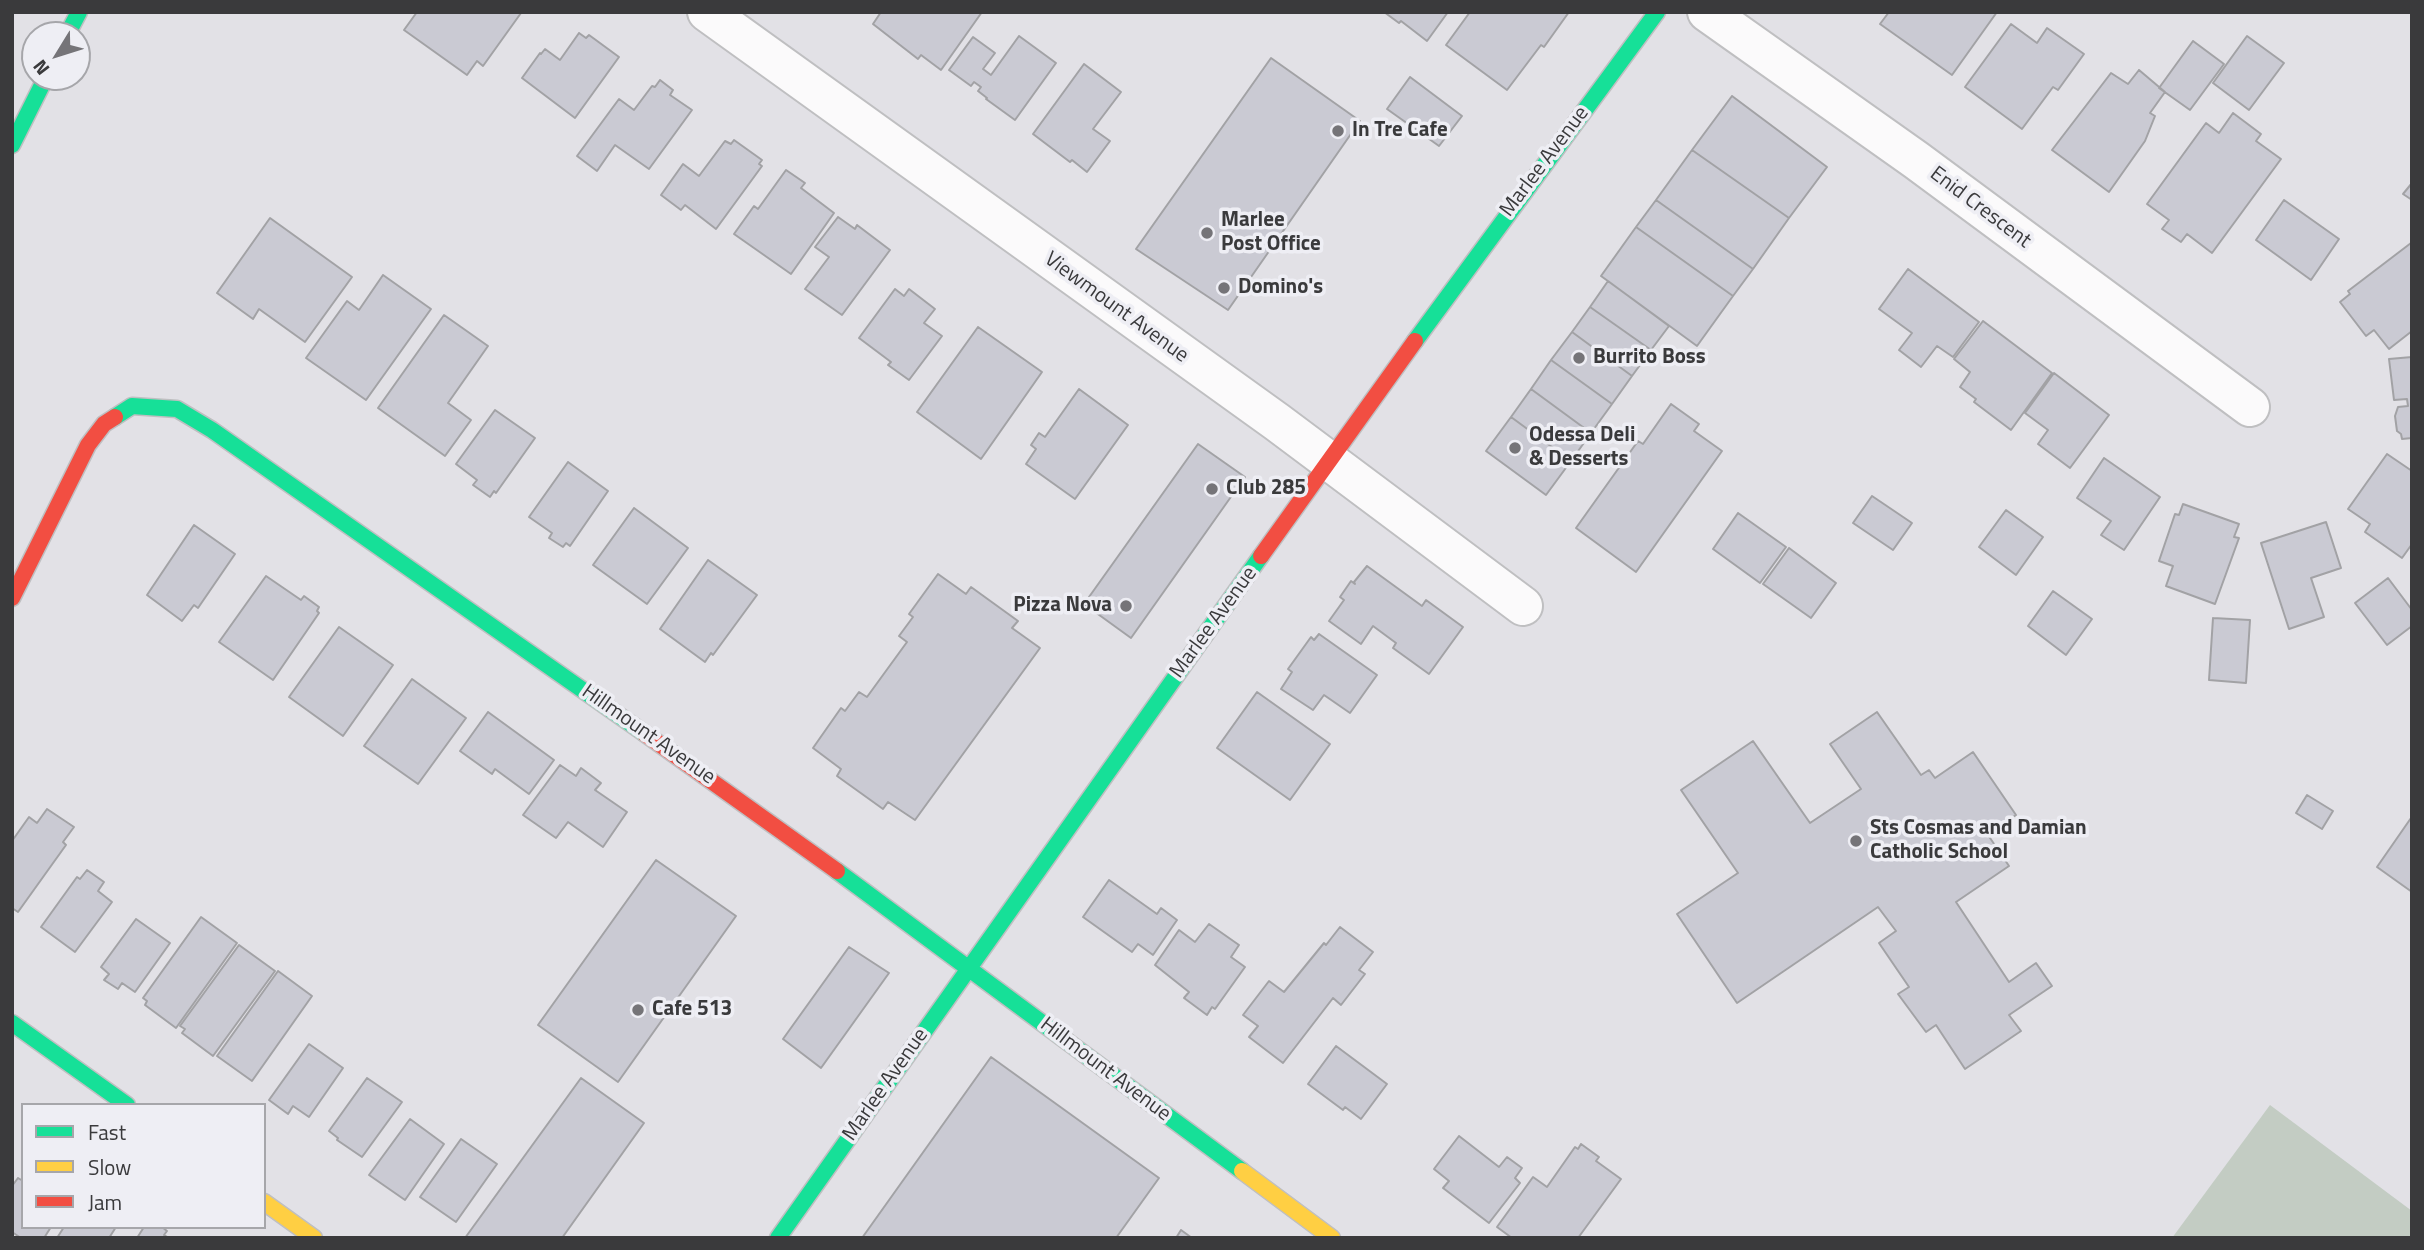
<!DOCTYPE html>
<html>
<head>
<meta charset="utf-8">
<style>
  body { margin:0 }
  #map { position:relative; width:2424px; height:1250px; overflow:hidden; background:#e2e1e6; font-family:"Titillium Web",sans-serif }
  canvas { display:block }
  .frame { position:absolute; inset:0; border:14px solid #3a3a3c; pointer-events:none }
  .legend { position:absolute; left:21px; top:1103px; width:245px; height:126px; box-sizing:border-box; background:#eeeef4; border:2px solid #a6a6aa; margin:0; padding:9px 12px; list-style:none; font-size:21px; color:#3a3a3c }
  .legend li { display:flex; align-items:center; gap:14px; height:35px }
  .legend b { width:35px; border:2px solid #a6a6aa }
  .north { position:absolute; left:21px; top:21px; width:70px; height:70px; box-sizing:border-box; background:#eeeef4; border:2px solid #a6a6aa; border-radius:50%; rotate:232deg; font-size:19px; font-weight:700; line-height:28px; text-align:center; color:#3a3a3c }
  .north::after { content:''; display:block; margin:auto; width:24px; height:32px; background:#757478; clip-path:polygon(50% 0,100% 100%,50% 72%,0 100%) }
</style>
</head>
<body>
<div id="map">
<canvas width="2424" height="1250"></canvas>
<div class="frame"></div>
<ul class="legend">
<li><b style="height:9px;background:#16e098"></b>Fast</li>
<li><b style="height:9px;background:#ffcf43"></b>Slow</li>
<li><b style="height:9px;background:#f24e42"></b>Jam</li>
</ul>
<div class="north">N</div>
</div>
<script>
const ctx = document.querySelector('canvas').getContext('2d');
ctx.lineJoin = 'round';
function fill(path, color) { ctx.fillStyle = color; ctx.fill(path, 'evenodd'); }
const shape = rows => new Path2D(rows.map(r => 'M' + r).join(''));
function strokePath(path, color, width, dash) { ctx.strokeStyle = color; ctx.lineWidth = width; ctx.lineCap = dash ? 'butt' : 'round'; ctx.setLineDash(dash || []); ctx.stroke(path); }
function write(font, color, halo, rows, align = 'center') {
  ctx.font = font + ' "Titillium Web",sans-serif'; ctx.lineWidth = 7; ctx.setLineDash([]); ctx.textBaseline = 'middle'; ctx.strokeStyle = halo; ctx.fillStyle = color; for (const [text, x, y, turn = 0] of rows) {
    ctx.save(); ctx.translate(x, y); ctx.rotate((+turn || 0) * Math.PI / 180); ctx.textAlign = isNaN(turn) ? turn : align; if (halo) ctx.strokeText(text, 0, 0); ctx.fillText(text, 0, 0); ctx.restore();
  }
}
const green = shape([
  [2270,1105,2412,1211,2412,1238,2172,1238]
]);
const building = shape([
  [417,12,520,12,521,13,483,66,477,61,467,75,404,30,417,12],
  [881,12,982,12,941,70,921,55,918,59,873,24,881,12],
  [1384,12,1448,12,1427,41,1401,21,1399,23,1384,12],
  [1470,12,1569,12,1544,47,1541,45,1507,90,1446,45,1470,12],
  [1889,12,1997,12,1952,75,1880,24,1889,12],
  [2011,24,2037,43,2047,28,2084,54,2058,90,2053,87,2022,129,1965,87,2011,24],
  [579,33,586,38,589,35,619,57,575,118,522,78,540,53,541,54,545,49,560,60,579,33],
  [1019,36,1056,63,1015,120,986,99,987,98,978,91,981,87,974,82,971,86,949,70,973,37,995,53,983,69,991,75,1019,36],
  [2247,36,2284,63,2249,110,2213,83,2247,36],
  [2193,41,2224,64,2190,110,2159,88,2193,41],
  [1271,58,1360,121,1228,310,1136,249,1271,58],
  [1084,64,1121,92,1093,129,1110,141,1087,172,1072,160,1070,162,1033,134,1084,64],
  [2139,70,2165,92,2150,113,2155,116,2145,141,2109,192,2052,150,2111,73,2128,84,2139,70],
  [1410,77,1462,116,1439,146,1387,109,1410,77],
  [660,80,673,90,670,95,692,110,649,169,615,145,597,171,577,156,619,99,634,110,652,86,655,87,660,80],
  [1732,96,1827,167,1789,218,1692,150,1732,96],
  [2233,113,2261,134,2256,141,2281,159,2212,253,2187,234,2181,242,2162,229,2169,220,2147,204,2206,123,2219,133,2233,113],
  [734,140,762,160,759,164,762,166,716,229,685,205,681,210,661,195,683,164,699,176,725,141,731,144,734,140],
  [1692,150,1789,218,1753,269,1656,200,1692,150],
  [786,170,805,183,801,188,834,213,791,274,734,234,754,206,758,209,786,170],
  [2412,183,2412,200,2403,194,2412,183],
  [1656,200,1753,269,1733,296,1636,227,1656,200],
  [2284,200,2339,239,2311,280,2256,240,2284,200],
  [838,217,855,229,857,225,890,250,842,315,805,289,829,257,815,247,838,217],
  [270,218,352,277,305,342,259,309,253,319,217,293,270,218],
  [1636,227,1733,296,1697,346,1601,276,1636,227],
  [2411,243,2412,331,2389,349,2374,330,2366,336,2340,302,2350,294,2348,291,2411,243],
  [1908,269,1979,322,1953,357,1937,346,1921,367,1899,350,1912,333,1879,309,1908,269],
  [383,275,431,309,366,400,306,358,347,301,359,310,383,275],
  [1608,281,1669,326,1651,350,1590,307,1608,281],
  [895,289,904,296,909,289,935,309,924,323,942,336,909,380,888,365,891,362,859,338,895,289],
  [1590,307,1651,350,1632,376,1572,332,1590,307],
  [444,315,488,346,448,403,471,420,445,456,378,408,444,315],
  [1983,321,2052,373,2011,430,1974,402,1976,399,1960,387,1970,372,1954,359,1983,321],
  [978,327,1042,372,981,459,917,412,978,327],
  [1572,332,1632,376,1612,404,1551,360,1572,332],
  [2412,357,2412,438,2402,439,2401,434,2397,431,2395,416,2398,407,2408,406,2407,399,2394,400,2389,359,2412,357],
  [1551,360,1612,404,1591,433,1531,389,1551,360],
  [2054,373,2109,415,2070,468,2038,444,2048,430,2025,413,2054,373],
  [1079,389,1128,425,1075,499,1026,464,1036,449,1031,445,1039,433,1045,437,1079,389],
  [1531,389,1591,433,1571,461,1511,417,1531,389],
  [1671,404,1699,424,1694,431,1722,451,1636,572,1576,528,1638,441,1643,444,1671,404],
  [495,410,535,438,496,493,494,491,490,497,473,485,477,480,456,464,495,410],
  [1511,417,1571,461,1546,495,1486,451,1511,417],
  [1198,444,1245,477,1131,638,1084,604,1198,444],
  [2387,454,2412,471,2412,544,2402,558,2365,532,2370,524,2348,509,2387,454],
  [2104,458,2160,497,2124,550,2101,535,2111,521,2077,498,2104,458],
  [568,462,608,491,570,546,566,543,563,547,549,538,552,533,529,517,568,462],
  [1872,496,1912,523,1893,550,1853,523,1872,496],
  [2183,504,2239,524,2234,537,2239,538,2215,604,2166,586,2173,566,2159,561,2175,514,2179,515,2183,504],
  [634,508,688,548,647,604,593,565,634,508],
  [2006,510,2043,537,2016,575,1979,547,2006,510],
  [1738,513,1786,547,1760,583,1713,549,1738,513],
  [2326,522,2341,568,2311,578,2324,617,2289,629,2261,543,2326,522],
  [194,525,235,554,198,608,194,605,182,621,147,595,194,525],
  [1789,548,1836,583,1811,618,1763,584,1789,548],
  [708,560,757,595,713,655,711,653,705,662,660,629,708,560],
  [1367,566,1422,606,1426,600,1463,627,1429,674,1393,648,1396,643,1373,626,1361,644,1329,621,1344,600,1340,597,1351,581,1355,584,1354,582,1367,566],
  [938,574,966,594,971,587,1018,621,1012,628,1040,648,915,820,888,802,883,809,837,776,841,769,813,748,841,708,845,711,859,692,867,697,907,642,899,636,913,617,909,614,938,574],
  [266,576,301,600,304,596,319,607,317,611,319,613,273,680,219,642,266,576],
  [2388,578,2412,610,2412,626,2387,645,2355,603,2388,578],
  [2053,591,2092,619,2066,655,2028,626,2053,591],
  [2213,618,2250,620,2246,683,2209,680,2213,618],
  [339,627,393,665,343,736,289,697,339,627],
  [1319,634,1377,675,1350,713,1324,695,1313,710,1281,689,1292,672,1288,669,1311,637,1314,640,1319,634],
  [412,679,466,718,418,784,364,746,412,679],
  [1257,692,1330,744,1290,800,1217,748,1257,692],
  [488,712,554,760,529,794,495,769,492,774,460,751,488,712],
  [1877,712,1921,775,1929,770,1935,778,1973,752,2016,815,1988,835,2009,866,1956,902,2009,982,2036,963,2052,986,2009,1015,2021,1031,1965,1069,1936,1025,1926,1032,1898,994,1909,987,1879,943,1896,931,1878,907,1737,1003,1677,914,1738,873,1681,790,1753,741,1810,823,1861,789,1830,744,1877,712],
  [560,765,576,776,581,768,601,783,595,790,627,812,603,847,568,822,556,838,523,815,560,765],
  [2307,795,2333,811,2322,829,2296,813,2307,795],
  [47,809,74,827,63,842,66,845,18,912,12,908,12,841,29,817,37,823,47,809],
  [2411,818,2412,819,2412,892,2377,867,2411,818],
  [656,860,736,916,618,1082,538,1025,656,860],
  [87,870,104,882,98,891,112,902,75,952,41,927,77,877,80,879,87,870],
  [1109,880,1157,914,1161,908,1177,920,1153,955,1138,944,1132,952,1083,917,1109,880],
  [201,917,237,943,176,1028,145,1005,147,1001,143,998,201,917],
  [136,919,170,943,135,992,122,983,118,989,104,980,109,974,101,967,136,919],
  [1209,924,1239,945,1231,957,1245,967,1215,1009,1212,1007,1207,1015,1184,998,1189,992,1155,965,1179,930,1195,942,1209,924],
  [1340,927,1373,952,1359,970,1365,974,1341,1005,1333,998,1283,1063,1249,1037,1258,1026,1243,1015,1269,981,1284,992,1324,943,1326,945,1340,927],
  [239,945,275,971,213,1056,182,1033,185,1029,180,1026,239,945],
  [849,947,889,973,821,1068,783,1039,849,947],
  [278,971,312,996,252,1081,217,1056,278,971],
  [309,1044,343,1068,309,1117,293,1106,288,1114,269,1100,309,1044],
  [1336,1046,1387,1084,1361,1119,1345,1107,1343,1110,1308,1084,1336,1046],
  [991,1057,1159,1178,1116,1238,862,1238,991,1057],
  [367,1078,402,1102,362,1157,337,1140,338,1138,329,1131,367,1078],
  [581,1078,644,1123,562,1238,465,1238,581,1078],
  [410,1119,444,1144,405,1200,369,1175,410,1119],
  [1459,1136,1499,1167,1507,1157,1522,1168,1515,1178,1520,1183,1489,1223,1443,1188,1449,1181,1434,1169,1459,1136],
  [461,1139,497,1164,456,1222,420,1197,461,1139],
  [1581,1144,1599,1157,1596,1161,1621,1179,1578,1238,1512,1238,1497,1227,1533,1177,1547,1187,1575,1147,1578,1149,1581,1144],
  [18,1178,23,1181,23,1227,51,1227,44,1238,21,1238,12,1232,12,1186,18,1178],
  [64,1227,116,1227,109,1238,57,1238,64,1227],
  [144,1227,162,1227,167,1231,164,1235,169,1238,137,1238,144,1227],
  [1181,1230,1192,1238,1176,1238,1181,1230]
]);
const street = shape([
  [707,12,1277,422,1523,606],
  [1707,12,1916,160,2250,407]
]);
const fast = shape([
  [67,35,79,12],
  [12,145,46,77],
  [1415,341,1657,12],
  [115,417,132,406,177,409,212,430,644,733],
  [837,871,1242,1171],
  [12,1023,127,1105],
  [778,1238,1261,556]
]);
const slow = shape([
  [1242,1171,1332,1238],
  [264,1202,314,1238]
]);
const jam = shape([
  [1261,556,1415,341],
  [12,598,88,445,104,424,115,417],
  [644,733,837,871]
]);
const markers = [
  [1338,131,7,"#757478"],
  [1207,233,7,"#757478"],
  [1224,288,7,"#757478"],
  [1579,358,7,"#757478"],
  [1515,448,7,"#757478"],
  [1212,489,7,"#757478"],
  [1126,606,7,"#757478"],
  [1856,841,7,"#757478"],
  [638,1010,7,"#757478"]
];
const poiNames = [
  ["In Tre Cafe",1352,131],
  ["Marlee",1221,221],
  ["Post Office",1221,245],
  ["Domino's",1238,288],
  ["Burrito Boss",1593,358],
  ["Odessa Deli",1529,436],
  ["& Desserts",1529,460],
  ["Club 285",1226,489],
  ["Pizza Nova",1112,606,"right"],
  ["Sts Cosmas and Damian",1870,829],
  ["Catholic School",1870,853],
  ["Cafe 513",652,1010]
];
const streetNames = [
  ["Marlee Avenue",1545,162,-53],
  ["Enid Crescent",1980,208,37],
  ["Viewmount Avenue",1116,308,36],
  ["Marlee Avenue",1214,623,-54],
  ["Hillmount Avenue",648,735,35],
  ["Hillmount Avenue",1105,1070,37],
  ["Marlee Avenue",886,1085,-55]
];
fill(green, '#c3ccc3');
fill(building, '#cacad3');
strokePath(building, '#a2a2a5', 2);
strokePath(street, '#bfbfc1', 42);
strokePath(fast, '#bfbfc1', 19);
strokePath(slow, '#bfbfc1', 19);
strokePath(jam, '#bfbfc1', 19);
strokePath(street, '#fbfafb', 38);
strokePath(fast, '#16e098', 16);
strokePath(slow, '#ffcf43', 16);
strokePath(jam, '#f24e42', 16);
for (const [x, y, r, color] of markers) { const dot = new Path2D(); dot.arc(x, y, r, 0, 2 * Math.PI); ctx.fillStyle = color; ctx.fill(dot); strokePath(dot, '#eeeef4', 2.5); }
write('bold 21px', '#3a3a3c', '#eeeef4', poiNames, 'left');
write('21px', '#3a3a3c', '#eeeef4', streetNames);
</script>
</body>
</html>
